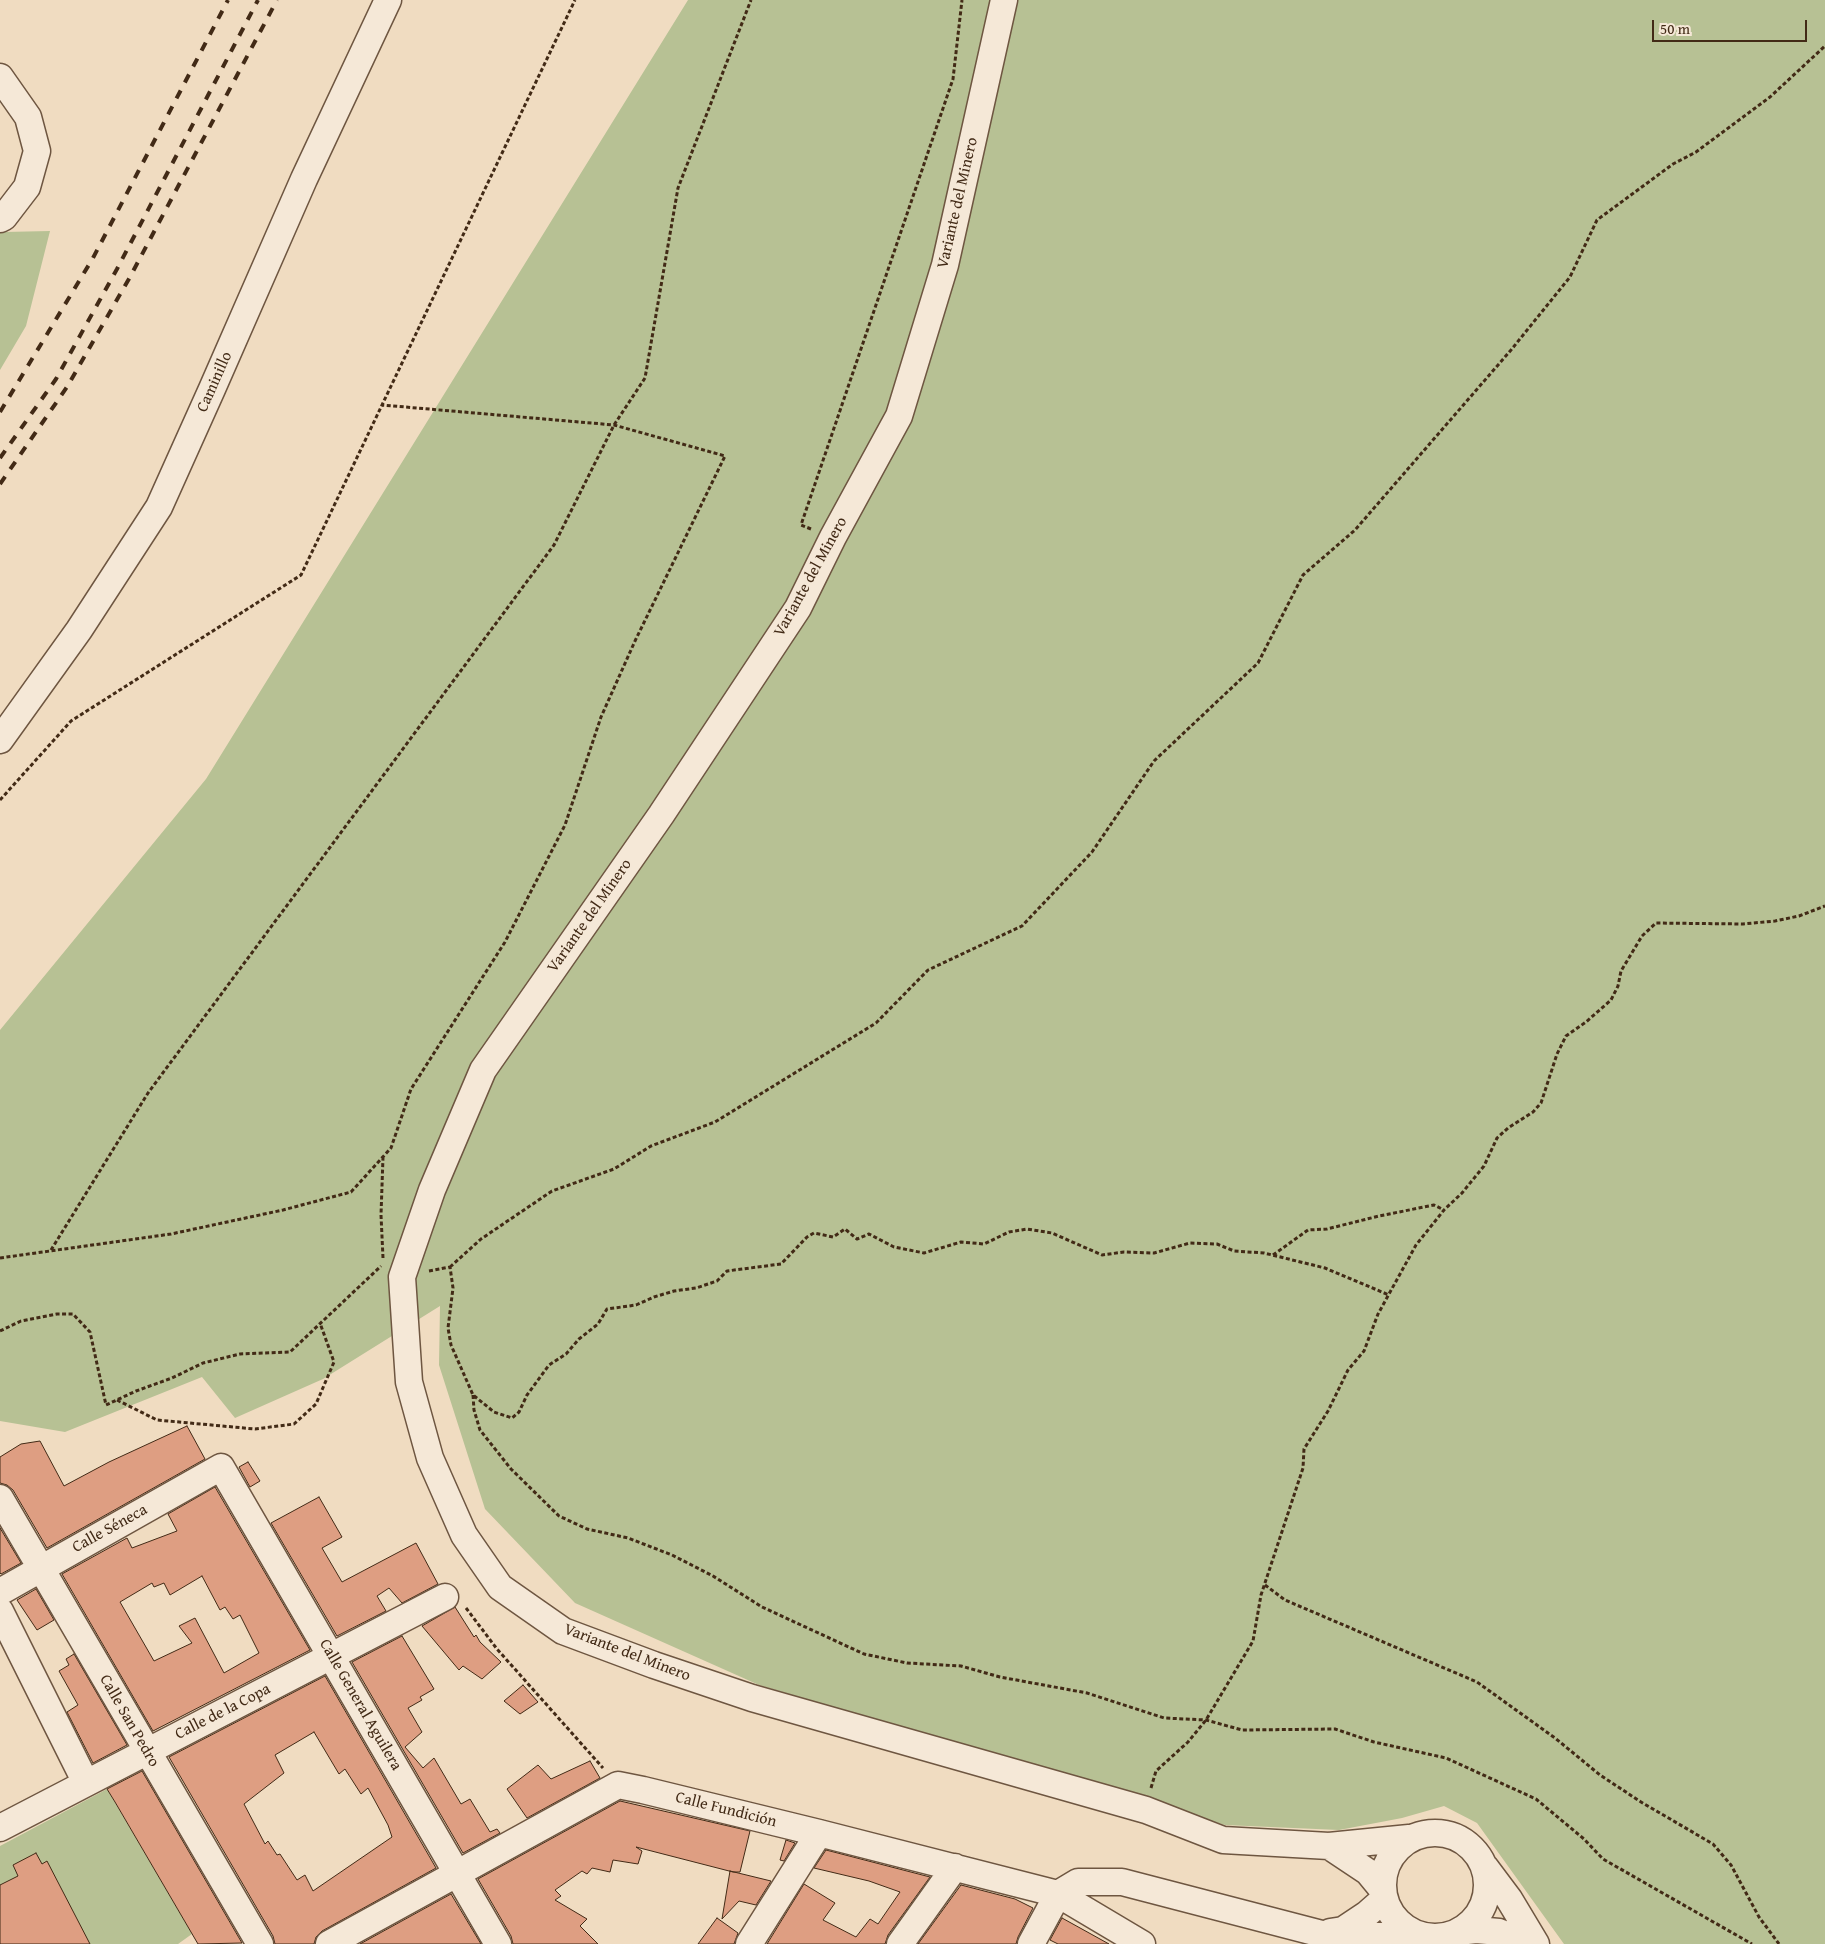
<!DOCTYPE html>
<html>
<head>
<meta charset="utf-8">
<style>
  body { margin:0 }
  #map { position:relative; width:1825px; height:1944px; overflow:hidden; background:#f0dcc1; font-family:"Gentium Book Plus",serif }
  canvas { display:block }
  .scale { position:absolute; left:1652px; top:20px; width:155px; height:22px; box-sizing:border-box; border:2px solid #422a16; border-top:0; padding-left:6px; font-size:15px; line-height:18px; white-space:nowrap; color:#422a16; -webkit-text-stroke:4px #f5e8d7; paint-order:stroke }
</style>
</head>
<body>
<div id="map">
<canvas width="1825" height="1944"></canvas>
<div class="scale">50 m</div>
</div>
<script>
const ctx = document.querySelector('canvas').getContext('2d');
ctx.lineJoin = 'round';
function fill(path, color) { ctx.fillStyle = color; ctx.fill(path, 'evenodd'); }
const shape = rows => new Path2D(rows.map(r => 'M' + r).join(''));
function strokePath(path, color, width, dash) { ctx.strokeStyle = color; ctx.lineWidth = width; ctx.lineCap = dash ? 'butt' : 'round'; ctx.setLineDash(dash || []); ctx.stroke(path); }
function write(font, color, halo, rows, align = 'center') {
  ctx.font = font + ' "Gentium Book Plus",serif'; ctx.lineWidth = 4; ctx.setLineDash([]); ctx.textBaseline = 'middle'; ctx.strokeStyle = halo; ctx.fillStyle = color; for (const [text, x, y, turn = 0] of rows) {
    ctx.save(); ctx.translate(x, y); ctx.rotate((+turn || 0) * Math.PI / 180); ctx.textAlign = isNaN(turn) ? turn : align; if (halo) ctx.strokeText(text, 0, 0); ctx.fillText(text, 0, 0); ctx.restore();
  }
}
const green = shape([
  [688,0,1825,0,1825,1944,1564,1944,1477,1823,1444,1806,1402,1818,1339,1830,1225,1825,759,1685,575,1603,485,1509,439,1365,440,1306,323,1379,235,1418,202,1377,65,1432,0,1421,0,1030,206,779],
  [50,231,26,326,0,370,0,233,4,232],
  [107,1789,192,1934,178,1944,0,1944,0,1846]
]);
const building = shape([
  [187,1426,205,1459,47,1548,13,1490,7,1485,0,1483,0,1457,21,1444,40,1441,64,1486,109,1462,187,1426],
  [248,1462,260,1481,250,1487,239,1467,248,1462],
  [215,1487,310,1650,153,1731,62,1574,127,1538,132,1548,177,1531,168,1514,215,1487],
  [202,1576,220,1610,225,1607,233,1619,240,1615,259,1653,224,1673,195,1618,179,1626,192,1643,154,1661,120,1602,152,1583,154,1587,164,1583,170,1595,202,1576],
  [319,1497,342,1537,322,1548,342,1582,416,1543,438,1584,402,1603,389,1588,377,1596,386,1611,337,1636,271,1523,319,1497],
  [0,1528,21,1563,1,1574,0,1573,0,1528],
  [36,1589,54,1620,37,1630,17,1600,36,1589],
  [455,1607,474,1637,476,1635,480,1642,501,1662,482,1679,463,1666,459,1670,422,1626,455,1607],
  [402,1636,434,1689,420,1697,422,1700,408,1708,422,1732,405,1747,423,1768,434,1758,461,1804,470,1799,490,1832,497,1829,500,1833,463,1853,352,1662,402,1636],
  [74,1654,127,1745,93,1763,67,1712,78,1705,59,1671,69,1665,66,1659,74,1654],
  [325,1676,436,1868,322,1931,316,1937,314,1944,275,1944,273,1936,169,1757,325,1676],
  [314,1732,339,1774,345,1769,361,1794,368,1788,388,1825,392,1837,313,1891,305,1875,297,1880,280,1854,277,1855,268,1841,265,1844,244,1804,284,1773,275,1755,314,1732],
  [523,1685,538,1702,520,1714,504,1701,523,1685],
  [590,1761,600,1778,527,1818,507,1789,538,1765,551,1779,590,1761],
  [142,1771,242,1943,198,1944,115,1802,107,1789,142,1771],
  [620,1801,750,1831,740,1872,733,1872,636,1847,642,1851,638,1864,613,1860,610,1872,592,1868,587,1874,582,1871,555,1890,561,1896,555,1900,587,1919,580,1926,598,1944,513,1944,511,1936,478,1879,620,1801],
  [786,1840,795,1843,784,1861,780,1860,786,1840],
  [826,1850,930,1877,888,1935,885,1944,767,1944,804,1884,835,1903,823,1920,856,1937,870,1919,878,1924,900,1892,869,1881,814,1868,826,1850],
  [36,1853,42,1864,47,1861,90,1944,0,1944,0,1885,18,1876,13,1865,36,1853],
  [730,1871,771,1881,756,1905,739,1901,722,1919,730,1871],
  [961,1885,1015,1899,1033,1908,1018,1937,1016,1944,918,1944,961,1885],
  [451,1894,481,1944,360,1944,451,1894],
  [717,1918,738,1933,734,1944,698,1944,717,1918],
  [1062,1918,1109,1944,1058,1944,1050,1940,1062,1918]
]);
const path = shape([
  [811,529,801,525,953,79,962,0],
  [0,800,71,721,301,575,575,0],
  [51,1250,148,1093,554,545,614,425,645,378,678,188,751,0],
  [1273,1255,1308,1230,1327,1229,1379,1216,1434,1205,1444,1210],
  [0,1258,171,1234,283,1210,351,1192,391,1148,411,1089,505,942,565,825,601,717,635,641,725,456,614,425,382,405],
  [383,1258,381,1215,383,1157],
  [450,1267,481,1239,552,1191,614,1169,651,1146,715,1122,876,1023,928,970,1022,926,1092,852,1154,761,1258,663,1303,575,1355,530,1511,350,1570,277,1597,220,1673,164,1696,152,1770,97,1825,46],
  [429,1271,450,1267,453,1288,448,1328,451,1345,473,1395,494,1412,512,1418,519,1412,527,1395,549,1365,566,1354,579,1339,598,1324,607,1309,636,1305,654,1297,674,1291,696,1288,717,1281,727,1271,781,1264,807,1237,814,1233,833,1237,845,1229,857,1239,869,1234,894,1247,924,1253,961,1242,984,1244,1009,1232,1027,1229,1052,1233,1102,1255,1124,1252,1154,1253,1190,1243,1217,1244,1234,1251,1264,1253,1325,1268,1389,1295],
  [0,1331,21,1321,57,1314,73,1314,90,1332,106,1405,136,1391,172,1378,203,1363,240,1354,290,1352,381,1266],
  [473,1395,474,1410,480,1430,511,1469,559,1516,587,1529,628,1538,672,1555,713,1576,762,1607,864,1654,907,1663,961,1666,1000,1677,1087,1693,1164,1718,1206,1720,1242,1730,1335,1729,1374,1742,1446,1758,1536,1799,1584,1839,1603,1859,1752,1944],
  [117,1400,157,1420,255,1429,294,1424,316,1404,334,1362,320,1323],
  [1265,1585,1285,1600,1477,1682,1555,1738,1600,1775,1641,1802,1713,1844,1731,1865,1759,1917,1779,1944],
  [466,1608,497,1649,603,1768],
  [1151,1788,1156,1771,1188,1742,1206,1720,1253,1641,1261,1595,1303,1468,1304,1449,1328,1411,1348,1370,1364,1351,1378,1314,1416,1245,1444,1210,1462,1193,1484,1166,1497,1138,1508,1128,1533,1112,1541,1103,1557,1054,1566,1036,1586,1022,1611,1000,1618,986,1621,971,1642,936,1656,923,1743,924,1775,921,1799,916,1825,906]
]);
const minor = shape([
  [1004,0,945,265,899,416,833,537,798,608,661,815,483,1070,432,1190,402,1277,409,1382,430,1458,464,1535,500,1587,563,1631,654,1665,752,1698,1146,1810,1223,1840,1329,1846,1409,1838],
  [0,77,28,117,37,151,27,187,4,217,0,219],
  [0,740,79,630,159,507,212,389,304,179,388,0],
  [0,1498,260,1944],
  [0,1592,221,1467,498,1944],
  [0,1611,86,1783],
  [0,1828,445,1597],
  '1383 1885a52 52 0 1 1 104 0a52 52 0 1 1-104 0Z',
  [1329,1846,1368,1872,1382,1889],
  [1485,1867,1509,1899,1536,1944],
  [1330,1932,1343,1930,1367,1914,1384,1899],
  [1459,1932,1476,1930,1499,1932,1530,1944],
  [329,1944,618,1785,643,1790,819,1833,1058,1894,1142,1944],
  [749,1944,819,1833],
  [900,1944,955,1867],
  [1031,1944,1058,1894,1078,1882,1122,1882,1322,1934,1342,1936,1423,1936]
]);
const rail = shape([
  [0,412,93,258,228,0],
  [0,458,56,379,117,269,258,0],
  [0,484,67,387,130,277,277,0]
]);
const streetNames = [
  ["Variante del Minero",958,203,-77],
  ["Caminillo",215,382,-66],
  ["Variante del Minero",811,577,-61],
  ["Variante del Minero",590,916,-55],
  ["Calle Séneca",110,1529,-29],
  ["Variante del Minero",627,1653,21],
  ["Calle General Aguilera",360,1705,60],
  ["Calle de la Copa",223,1712,-27],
  ["Calle San Pedro",129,1721,60],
  ["Calle Fundición",726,1810,14]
];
fill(green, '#b7c194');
fill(building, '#de9e82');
strokePath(building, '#422a16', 1);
strokePath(minor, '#6e5641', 29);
strokePath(path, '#422a16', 3, [4, 2.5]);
strokePath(minor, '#f5e8d7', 26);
strokePath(rail, '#422a16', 4, [9, 9]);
write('16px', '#422a16', '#f5e8d7', streetNames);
</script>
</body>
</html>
